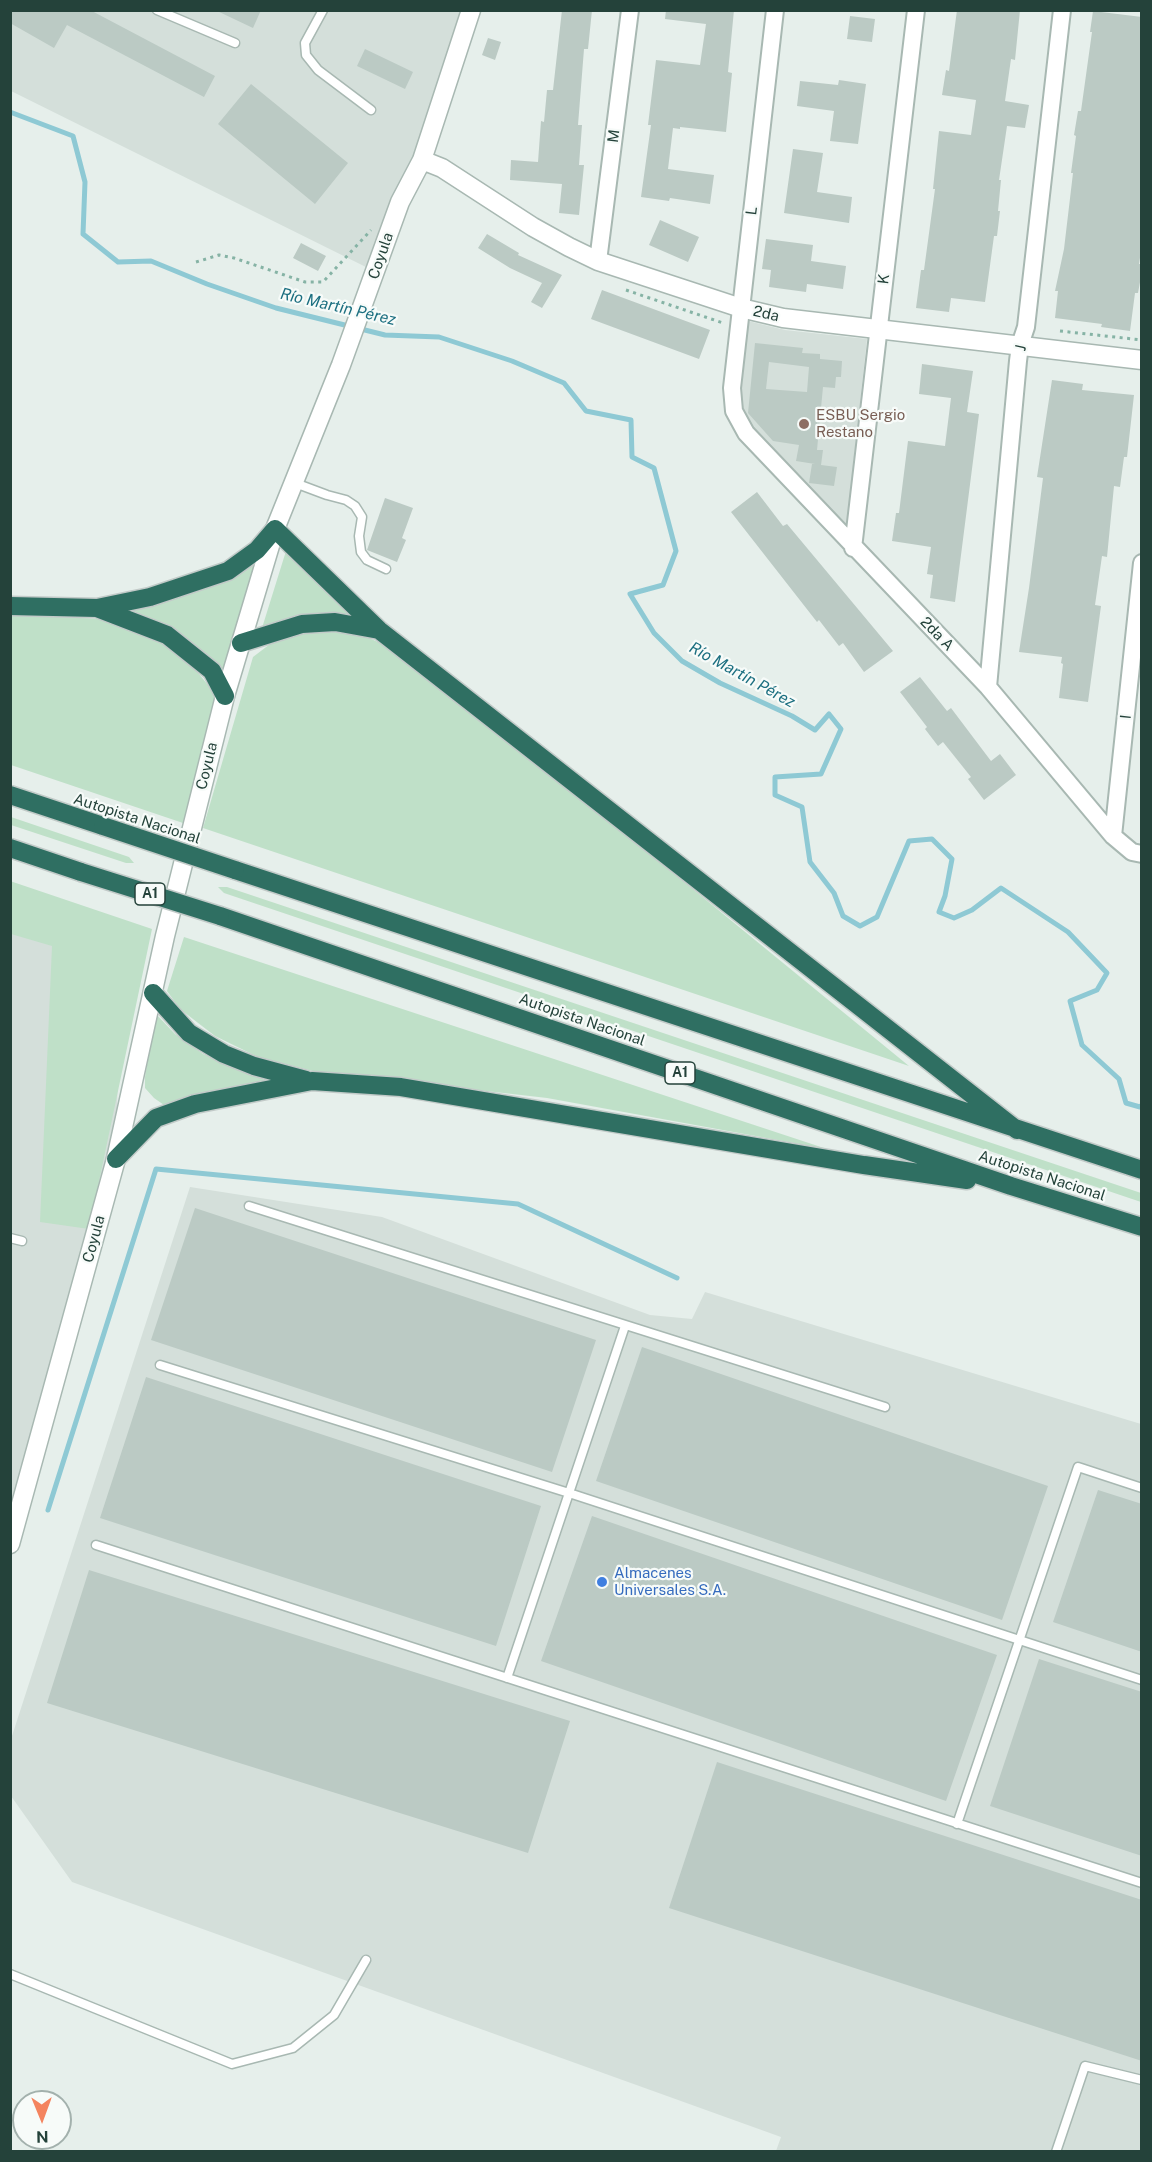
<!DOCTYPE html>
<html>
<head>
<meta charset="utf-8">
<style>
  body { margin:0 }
  #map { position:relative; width:1152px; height:2162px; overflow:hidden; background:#e6efeb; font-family:"Public Sans",sans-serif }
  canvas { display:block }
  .frame { position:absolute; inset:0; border:12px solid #24423a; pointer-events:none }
  .north { position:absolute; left:12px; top:2090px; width:60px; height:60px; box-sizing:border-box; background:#f7fbf9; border:2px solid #a3b1ad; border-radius:50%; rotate:179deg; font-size:16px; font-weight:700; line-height:24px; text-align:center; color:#24423a }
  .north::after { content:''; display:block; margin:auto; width:21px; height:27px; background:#f4845f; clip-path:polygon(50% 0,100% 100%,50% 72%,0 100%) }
</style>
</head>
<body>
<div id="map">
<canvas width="1152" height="2162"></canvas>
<div class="frame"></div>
<div class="north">N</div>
</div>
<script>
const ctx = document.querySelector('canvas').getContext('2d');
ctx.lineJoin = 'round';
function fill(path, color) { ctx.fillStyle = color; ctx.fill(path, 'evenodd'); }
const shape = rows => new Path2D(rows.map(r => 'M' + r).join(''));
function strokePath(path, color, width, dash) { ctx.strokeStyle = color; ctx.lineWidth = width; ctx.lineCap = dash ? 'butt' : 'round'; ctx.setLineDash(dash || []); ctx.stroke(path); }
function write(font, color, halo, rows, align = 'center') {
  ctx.font = font + ' "Public Sans",sans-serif'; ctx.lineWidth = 4.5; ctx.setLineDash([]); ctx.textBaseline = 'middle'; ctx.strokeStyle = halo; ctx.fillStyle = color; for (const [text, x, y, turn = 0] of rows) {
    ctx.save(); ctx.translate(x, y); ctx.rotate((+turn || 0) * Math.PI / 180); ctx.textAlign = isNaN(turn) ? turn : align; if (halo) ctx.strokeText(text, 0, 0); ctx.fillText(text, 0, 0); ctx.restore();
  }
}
const built = shape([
  [10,11,471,11,376,272,11,91],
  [748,321,785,330,867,339,846,531,756,432,744,413,741,395],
  [11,933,120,965,116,1159,11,1544],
  [190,1187,382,1217,650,1315,692,1319,705,1292,1141,1424,1141,2151,776,2151,781,2137,72,1882,11,1796,11,1739]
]);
const green = shape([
  [286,551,361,619,262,628],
  [260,556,224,677,193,643,128,609],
  [11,615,105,619,132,627,166,646,190,663,208,685,218,702,183,823,11,765],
  [328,630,353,631,378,642,428,679,689,886,909,1066,203,828,253,657,274,641,288,634],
  [11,817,129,857,134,863,126,863,11,825],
  [10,881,152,929,89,1229,40,1222,52,946,11,934],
  [218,887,227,887,1141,1193,1141,1202,224,893],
  [184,937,827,1149,547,1098,313,1071,258,1057,215,1036,180,1009,167,991],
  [156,1014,175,1034,203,1054,272,1083,175,1105,164,1105,154,1098,145,1088,145,1077]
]);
const stream = shape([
  [10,112,73,136,85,182,83,234,118,262,151,261,207,284,276,308,385,335,439,337,512,361,564,383,586,411,631,420,632,457,654,468,676,551,663,585,630,594,654,633,682,661,720,683,792,716,815,730,829,714,841,729,821,774,775,777,775,795,802,807,810,862,834,893,843,916,860,926,877,917,909,841,932,839,952,859,945,896,939,912,954,918,972,910,1001,888,1068,932,1107,973,1097,990,1070,1001,1082,1045,1119,1079,1126,1103,1140,1107,1142,1105],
  [48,1510,156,1169,518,1204,677,1278]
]);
const building = shape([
  [10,10,90,10,215,76,204,97,67,25,54,48,10,23],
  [215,10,261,10,253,28],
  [562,10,592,10,588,49,584,49,578,125,582,125,579,165,584,165,579,215,559,213,562,184,510,180,511,160,538,162,541,121,544,122,547,90,553,90],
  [666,10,734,10,728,72,732,73,726,132,680,127,680,129,673,128,668,169,714,175,710,204,670,198,669,201,641,197,651,125,648,125,656,60,700,65,706,24,665,19],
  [957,10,1020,10,1015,60,1011,59,1005,101,1029,105,1025,128,1007,126,999,180,1001,180,998,211,1000,211,997,236,994,236,985,302,951,298,949,312,916,308,921,270,924,270,935,189,933,189,939,131,971,135,976,100,942,95,946,70,949,71],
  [1093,11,1142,17,1142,245,1139,264,1142,264,1142,271,1138,293,1135,293,1130,331,1101,327,1102,324,1055,318,1058,291,1055,291,1064,249,1073,173,1071,173,1076,136,1074,135,1078,111,1081,111,1092,32,1090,32],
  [850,16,875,19,872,42,847,39],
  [488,38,501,42,495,60,482,55],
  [365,49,413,72,405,89,357,66],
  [839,80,866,84,858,144,830,141,834,111,797,106,800,81,838,85],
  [251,84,348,163,315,204,218,124],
  [793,149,823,153,817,192,852,197,849,223,784,213],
  [660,220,699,237,688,262,649,245],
  [487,234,519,253,518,255,562,275,542,308,531,302,542,283,510,268,478,248],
  [766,239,813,245,811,261,846,266,843,289,807,284,806,292,769,287,771,270,762,269],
  [301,243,326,256,318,271,293,258],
  [602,290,710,330,699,359,591,319],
  [755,343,803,348,802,353,820,354,820,359,842,361,841,377,836,377,835,388,823,387,817,450,823,450,821,465,837,467,834,486,809,483,812,464,815,464,796,461,799,445,773,441,748,413],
  [769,362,809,367,807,392,766,389],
  [922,364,973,371,967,412,979,414,955,602,930,598,933,575,927,574,931,547,892,541,896,513,899,513,908,441,945,446,951,398,919,394],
  [1052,380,1083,384,1082,390,1134,395,1127,457,1124,457,1120,487,1114,486,1107,557,1102,556,1095,605,1101,606,1088,702,1059,698,1063,664,1061,663,1062,657,1019,652,1029,588,1043,478,1037,477],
  [757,492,783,526,787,524,893,651,864,672,843,643,839,646,819,620,817,622,731,512],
  [385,498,413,508,402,538,406,540,397,562,367,550],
  [920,677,947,711,951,708,991,761,1000,754,1016,775,984,800,968,779,971,777,943,742,938,746,925,729,927,727,900,692],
  [195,1208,596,1340,552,1472,151,1340],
  [642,1347,1048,1486,1002,1620,596,1481],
  [146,1377,541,1506,496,1646,100,1518],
  [1098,1490,1142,1504,1142,1652,1053,1622],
  [592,1516,997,1655,946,1801,541,1661],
  [89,1570,570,1721,528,1853,47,1703],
  [1039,1659,1142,1692,1142,1856,990,1806],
  [717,1762,1142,1900,1142,2061,669,1908]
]);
const path = shape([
  [196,262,219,255,234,258,305,282,323,282,371,230],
  [626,290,723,323],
  [1060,331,1142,340]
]);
const service = shape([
  [157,10,235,43],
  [323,10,305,43,306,55,318,70,371,110],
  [295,483,327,495,346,500,355,506,362,517,359,536,361,552,367,560,386,569],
  [249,1206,885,1407],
  [10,1238,22,1241],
  [160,1365,569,1493,1142,1680],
  [96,1545,1142,1883],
  [507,1678,625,1326],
  [957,1824,1078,1467,1142,1488],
  [10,1974,232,2064,293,2048,334,2015,366,1960],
  [1056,2152,1085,2066,1142,2080]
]);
const minor = shape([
  [775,10,732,388,734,411,746,433,988,687,1113,836,1132,852,1142,854],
  [598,261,630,10],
  [853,548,916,10],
  [988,687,1018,361,1020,345,1026,327,1062,10],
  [1113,836,1142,563]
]);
const tertiary = shape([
  [422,160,442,168,533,227,569,247,598,261,741,308,783,318,1142,360],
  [10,1544,116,1159,165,936,225,696,275,529,341,365,400,202,422,160,471,10]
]);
const motorway = shape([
  [10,606,97,608,150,597,228,571,257,550,275,529,379,630,1017,1130],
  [97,608,167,635,212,671,225,696],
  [241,643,302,624,335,622,379,630],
  [10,795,103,826],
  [10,848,81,872],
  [235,870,1142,1170],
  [220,916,1011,1186,1142,1227],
  [153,993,189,1033,224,1054,254,1066,306,1080],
  [116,1159,156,1118,195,1104,312,1081,401,1087,864,1165,967,1180]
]);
const motorwayBridge = shape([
  [103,826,235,870],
  [81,872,220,916]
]);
const markers = [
  [804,424,6,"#8d6e63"],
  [602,1582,6,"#3f7fe0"]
];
const shields = [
  [150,894,30],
  [680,1073,30]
];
const shieldNames = [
  ["A1",150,894],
  ["A1",680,1073]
];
const streetNames = [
  ["M",614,136,-83],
  ["L",752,211,-83],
  ["Coyula",381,256,-71],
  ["K",884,279,-83],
  ["2da",766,314,13],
  ["J",1021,348,-78],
  ["2da A",937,634,46],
  ["I",1126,717,-84],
  ["Coyula",207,766,-76],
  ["Autopista Nacional",137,819,18],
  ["Autopista Nacional",582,1020,19],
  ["Autopista Nacional",1042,1176,18],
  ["Coyula",94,1239,-75]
];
const educationNames = [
  ["ESBU Sergio",816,415],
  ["Restano",816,432]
];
const shopNames = [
  ["Almacenes",614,1573],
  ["Universales S.A.",614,1590]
];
const waterNames = [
  ["Río Martín Pérez",338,307,13],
  ["Río Martín Pérez",742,675,29]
];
fill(built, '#d4dfda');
fill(green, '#bfe0c8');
strokePath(stream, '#8ec9d4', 5);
fill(building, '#bbcac4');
strokePath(service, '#a8b8b2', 11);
strokePath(minor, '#a8b8b2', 20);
strokePath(tertiary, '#a8b8b2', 21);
strokePath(motorway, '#c2cac8', 21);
strokePath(path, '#86b3a5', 3, [3, 4.5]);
strokePath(service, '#fff', 8);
strokePath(minor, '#fff', 16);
strokePath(tertiary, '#fff', 18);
strokePath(motorway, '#2f6f62', 18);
strokePath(motorwayBridge, '#c2cac8', 21, []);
strokePath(motorwayBridge, '#2f6f62', 18);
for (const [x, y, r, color] of markers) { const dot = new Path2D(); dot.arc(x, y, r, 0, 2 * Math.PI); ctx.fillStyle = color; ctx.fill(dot); strokePath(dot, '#f7fbf9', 2); }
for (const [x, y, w] of shields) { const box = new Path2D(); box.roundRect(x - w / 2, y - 11, w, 22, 4.5); ctx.fillStyle = '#f7fbf9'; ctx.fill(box); strokePath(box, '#24423a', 1.5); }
write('bold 14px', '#24423a', null, shieldNames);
write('15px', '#24423a', '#f7fbf9', streetNames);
write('15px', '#785e54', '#f7fbf9', educationNames, 'left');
write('15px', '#366cbe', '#f7fbf9', shopNames, 'left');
write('italic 16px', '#1c6f80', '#f7fbf9', waterNames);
</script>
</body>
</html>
